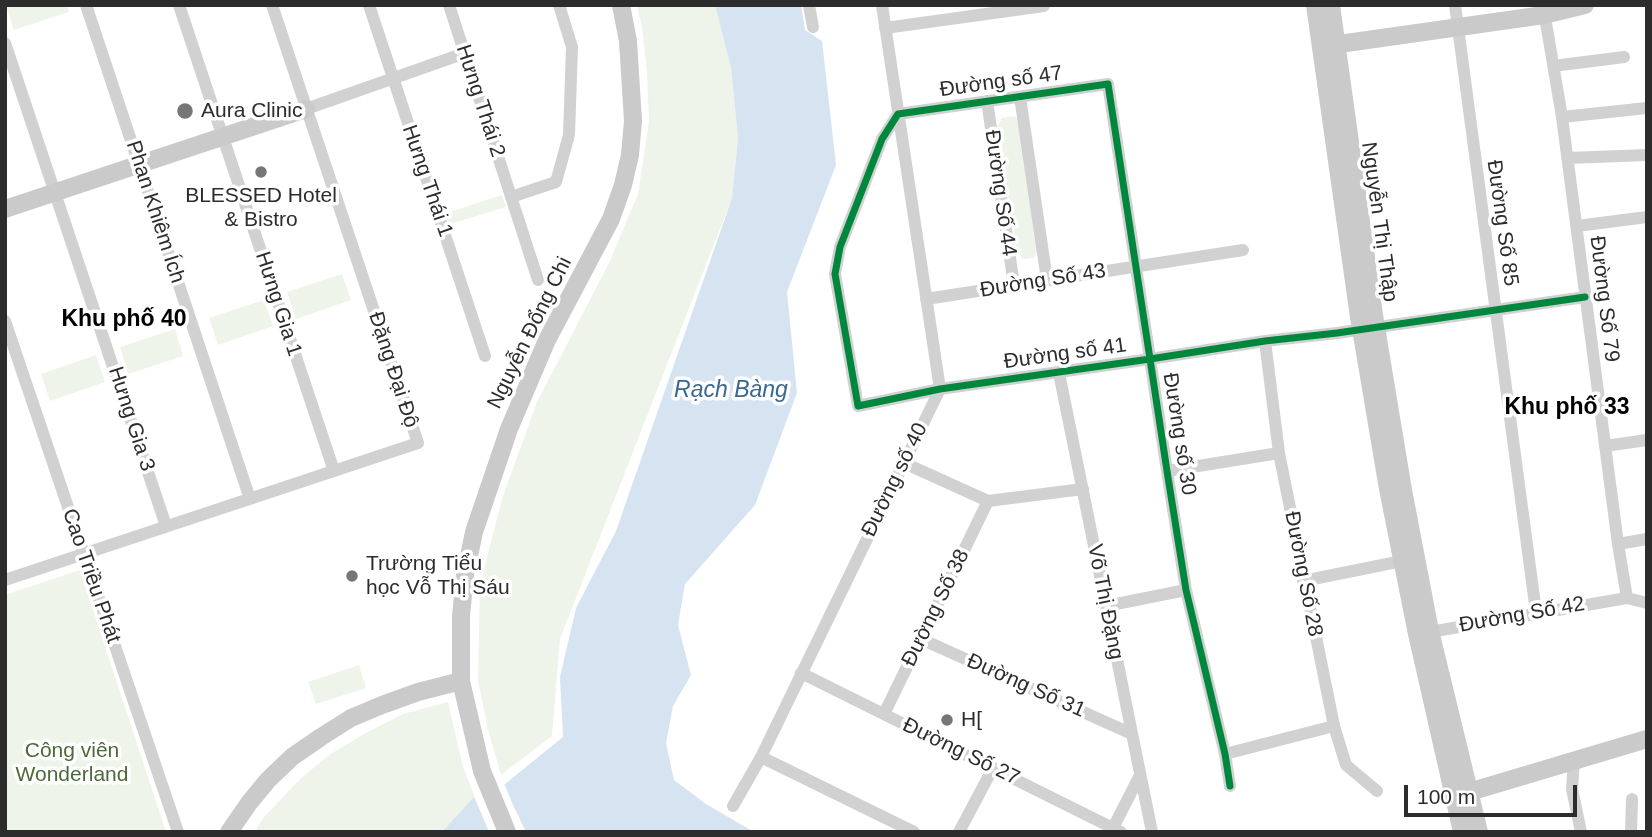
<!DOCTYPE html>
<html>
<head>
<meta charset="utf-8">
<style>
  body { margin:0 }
  #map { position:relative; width:1652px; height:837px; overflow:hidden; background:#fff; font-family:Helvetica,sans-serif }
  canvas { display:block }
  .frame { position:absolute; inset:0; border:7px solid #2c2c2c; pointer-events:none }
  .scale { position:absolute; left:1404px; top:785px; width:173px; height:32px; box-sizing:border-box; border:4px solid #2c2c2c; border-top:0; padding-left:9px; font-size:21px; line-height:24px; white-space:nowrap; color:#2c2c2c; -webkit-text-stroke:5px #fff; paint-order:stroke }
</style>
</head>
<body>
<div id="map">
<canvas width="1652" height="837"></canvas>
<div class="frame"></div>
<div class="scale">100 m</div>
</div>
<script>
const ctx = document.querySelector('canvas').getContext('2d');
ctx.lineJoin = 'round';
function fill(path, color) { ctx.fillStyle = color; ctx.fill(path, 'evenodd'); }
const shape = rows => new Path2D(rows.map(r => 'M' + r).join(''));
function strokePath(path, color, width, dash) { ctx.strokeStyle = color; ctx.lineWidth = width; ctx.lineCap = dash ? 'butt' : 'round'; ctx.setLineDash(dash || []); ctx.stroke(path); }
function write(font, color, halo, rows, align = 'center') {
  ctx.font = font + ' Helvetica,sans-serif'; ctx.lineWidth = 7; ctx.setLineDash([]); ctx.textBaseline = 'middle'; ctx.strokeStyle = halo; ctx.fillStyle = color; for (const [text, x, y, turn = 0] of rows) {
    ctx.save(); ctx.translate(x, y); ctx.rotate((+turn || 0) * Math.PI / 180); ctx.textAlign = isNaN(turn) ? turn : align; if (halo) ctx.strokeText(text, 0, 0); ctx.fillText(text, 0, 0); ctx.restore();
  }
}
const green = shape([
  [10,5,67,5,69,12,14,30,6,6],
  [637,5,715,5,731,68,738,138,732,198,560,639,552,736,501,775,488,729,478,681,480,585,502,499,537,402,609,263,638,194,649,121,647,73,642,27],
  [1015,116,1019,123,1038,249,1034,258,1023,259,1017,253,997,127,1002,118],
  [502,195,506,207,447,225,444,214],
  [342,274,351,300,296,319,287,292],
  [264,300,273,326,218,345,209,318],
  [175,329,183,356,128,374,120,347],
  [96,355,105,382,50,401,41,374],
  [80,570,166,832,5,832,5,595],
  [359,665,366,688,316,704,308,682],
  [448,702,463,767,489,832,254,832,265,816,299,780,329,755,364,734,403,714]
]);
const water = shape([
  [715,5,801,5,805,30,822,41,836,165,787,292,797,393,755,505,685,584,678,625,691,675,673,706,666,743,674,780,706,804,754,832,442,832,474,797,505,784,563,737,560,677,576,608,616,531,732,198,738,138,731,68]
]);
const pier = shape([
  [503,781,513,805,526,832,489,832,473,794]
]);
const street = shape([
  [86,5,250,499],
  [179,5,334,471],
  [369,5,485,356],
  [449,5,538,280],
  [809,5,813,27],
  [1455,5,1536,612],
  [1543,5,1562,117,1618,544,1627,598],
  [885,28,1044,6],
  [5,43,166,526],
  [1553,66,1624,57],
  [1020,97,1047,280],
  [987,101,1014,285],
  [306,109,465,53],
  [1562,117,1647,108],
  [1568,158,1647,155],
  [511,197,556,182,569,135,572,47,559,5],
  [1577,226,1647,217],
  [926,299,1243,250],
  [5,321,178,832],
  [1265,341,1279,453,1334,726,1346,765,1377,791],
  [1059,373,1152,832],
  [1605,446,1647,440],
  [904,463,988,501,1083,489],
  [1167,471,1279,453],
  [1618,544,1647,539],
  [5,580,418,443,272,5],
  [1303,581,1402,561],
  [1627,598,1647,603],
  [1106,606,1186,590],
  [1424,633,1627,598],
  [921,639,1132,734],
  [801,673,1121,832],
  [884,714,988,501],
  [1225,754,1334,726],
  [761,757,914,832],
  [1574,761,1572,789,1581,832],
  [1230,786,1225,754,1186,590,1167,471,1150,359,1108,84,898,114,882,139,840,247,835,274,858,406,940,389,1150,359,1265,341,1337,333,1585,297],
  [733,806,761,757,940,389,882,5],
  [1113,828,1140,775],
  [959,832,993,768],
  [1631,832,1632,799]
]);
const secondary = shape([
  [1315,5,1359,317,1388,489,1417,634,1462,832],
  [1331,5,1374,315,1403,490,1430,631,1479,832],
  [1325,46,1544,15,1585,5],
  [5,209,306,109],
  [1459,795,1647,739],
  [229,832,249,803,268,780,292,757,321,737,351,718,382,705,418,692,461,681],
  [507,832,482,771,461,681,461,616,465,575,474,532,509,429,547,340,611,219,623,185,630,155,633,121,628,41,621,5]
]);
const cycleway = shape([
  [1230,786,1225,754,1186,590,1167,471,1150,359,1108,84,898,114,882,139,840,247,835,274,858,406,940,389,1150,359,1265,341,1337,333,1585,297]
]);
const markers = [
  [185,111,9,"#767676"],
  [261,172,7,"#767676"],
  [352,576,7,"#767676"],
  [947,720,7,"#767676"]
];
const streetNames = [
  ["Đường số 47",1001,82,-8],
  ["Hưng Thái 2",480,101,72],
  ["Hưng Thái 1",427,181,71],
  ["Đường Số 44",1000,193,82],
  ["Phan Khiêm Ích",155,212,72],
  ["Nguyễn Thị Thập",1379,222,82],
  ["Đường Số 85",1502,223,82],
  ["Đường Số 43",1043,281,-9],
  ["Đường Số 79",1604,299,83],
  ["Hưng Gia 1",278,304,72],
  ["Nguyễn Đổng Chi",530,333,-64],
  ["Đường số 41",1065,354,-8],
  ["Đặng Đại Độ",393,370,72],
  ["Hưng Gia 3",131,419,72],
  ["Đường số 30",1179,434,81],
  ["Đường số 40",895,480,-64],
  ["Đường Số 28",1303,574,79],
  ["Cao Triều Phát",91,576,71],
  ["Võ Thị Đặng",1105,602,79],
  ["Đường Số 38",936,608,-64],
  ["Đường Số 42",1522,615,-10],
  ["Đường Số 31",1026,686,24],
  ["Đường Số 27",961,752,26]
];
const poiNames = [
  ["Aura Clinic",201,111],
  ["BLESSED Hotel",261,196,"center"],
  ["& Bistro",261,220,"center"],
  ["Trường Tiểu",366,564],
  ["học Vỗ Thị Sáu",366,588],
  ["H[",961,720]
];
const parkNames = [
  ["Công viên",72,751],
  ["Wonderland",72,775]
];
const neighbourhoodNames = [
  ["Khu phố 40",124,320],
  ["Khu phố 33",1567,408]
];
const waterNames = [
  ["Rạch Bàng",731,391]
];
fill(green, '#eef4ea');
fill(water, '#d6e4f2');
fill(pier, '#fff');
strokePath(street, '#d1d1d1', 12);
strokePath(secondary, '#cacaca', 18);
strokePath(cycleway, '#00873e', 7);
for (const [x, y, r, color] of markers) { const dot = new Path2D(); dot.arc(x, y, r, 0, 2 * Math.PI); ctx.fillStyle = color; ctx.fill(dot); strokePath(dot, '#fff', 2.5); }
write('21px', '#2c2c2c', '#fff', streetNames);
write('21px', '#2c2c2c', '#fff', poiNames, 'left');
write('21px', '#4c6938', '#fff', parkNames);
write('bold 23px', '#000', '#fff', neighbourhoodNames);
write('italic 23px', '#386891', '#fff', waterNames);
</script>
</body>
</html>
